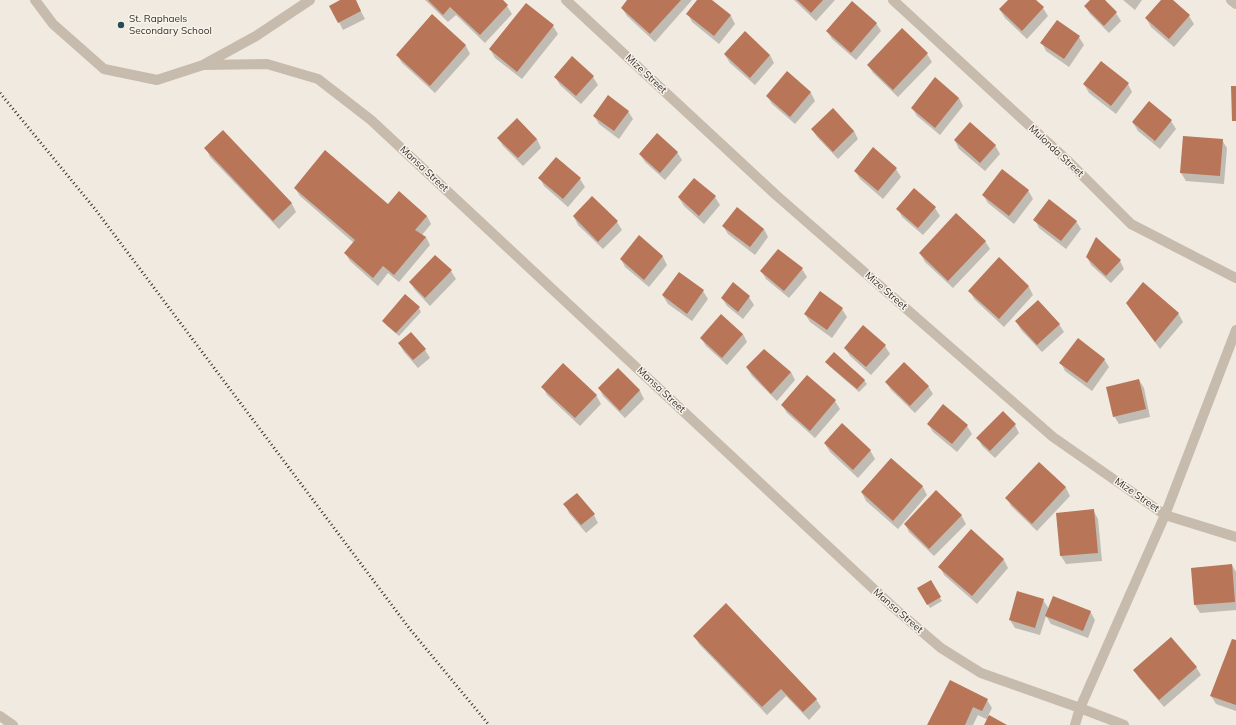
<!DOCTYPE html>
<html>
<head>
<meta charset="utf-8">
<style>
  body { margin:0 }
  canvas { display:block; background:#f0eae0 }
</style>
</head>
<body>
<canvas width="1236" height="725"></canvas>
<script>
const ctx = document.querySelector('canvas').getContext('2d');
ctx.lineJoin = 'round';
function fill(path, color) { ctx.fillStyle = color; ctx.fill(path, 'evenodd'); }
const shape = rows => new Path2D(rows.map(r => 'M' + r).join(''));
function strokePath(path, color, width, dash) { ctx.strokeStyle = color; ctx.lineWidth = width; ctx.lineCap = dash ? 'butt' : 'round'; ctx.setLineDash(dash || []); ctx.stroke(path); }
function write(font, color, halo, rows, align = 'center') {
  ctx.font = font + ' Mulish,sans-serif'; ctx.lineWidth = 3; ctx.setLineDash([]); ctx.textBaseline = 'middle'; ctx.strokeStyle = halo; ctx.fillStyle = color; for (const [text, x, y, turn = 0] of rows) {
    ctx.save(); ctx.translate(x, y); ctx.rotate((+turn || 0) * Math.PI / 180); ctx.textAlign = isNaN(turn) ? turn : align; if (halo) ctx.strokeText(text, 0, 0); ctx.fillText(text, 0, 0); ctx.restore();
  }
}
const shadow = shape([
  [342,0,355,0,365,19,343,30,339,22],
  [425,0,501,0,507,6,512,14,485,43,456,15,448,22],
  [629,0,692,0,655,42,627,16,622,8],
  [699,0,711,0,731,16,735,24,719,44,692,22,688,14],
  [794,0,835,0,816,21],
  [1009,0,1035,0,1043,8,1048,16,1027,39,1005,18,1000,10],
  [1091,0,1103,0,1116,13,1121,21,1109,33,1090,14,1085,6],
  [1123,0,1142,0,1135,10],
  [1162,0,1171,0,1189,16,1194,24,1174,47,1151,27,1146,18],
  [432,15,466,46,470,54,435,93,402,63,397,55],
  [876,23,881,31,856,60,832,39,827,31],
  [553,26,558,34,522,79,495,58,490,49],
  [1079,37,1084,45,1069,67,1046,51,1042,43],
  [927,54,932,62,898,97,873,73,868,65],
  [725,55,770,55,774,63,755,85,730,63],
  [788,72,811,93,815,101,795,124,772,104,767,96],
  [555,77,593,77,598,85,581,104,560,85],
  [1084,84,1128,84,1132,92,1116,114,1089,93],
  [959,98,963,106,940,135,917,116,912,108],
  [628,111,633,119,619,139,599,124,594,116],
  [1171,121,1176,129,1160,149,1138,131,1133,123],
  [812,129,854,131,858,139,838,159,817,137],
  [223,132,292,204,296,212,279,229,210,157,206,148],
  [1184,137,1222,140,1227,148,1224,184,1186,181,1181,173],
  [498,138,537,139,541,148,523,166,503,146],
  [955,141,995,145,1000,154,985,171,959,149],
  [677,152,682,160,665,180,645,162,640,154],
  [557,158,580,179,585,187,568,207,544,186,540,178],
  [896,169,901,177,883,199,860,179,855,171],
  [295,188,388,205,427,216,431,224,422,235,426,237,430,245,399,282,388,273,378,286,350,261,345,253,354,243,300,196],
  [915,190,935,208,940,216,923,235,902,217,898,209],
  [1028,190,1033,199,1014,224,988,203,983,195],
  [715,197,720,205,704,224,684,206,679,198],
  [574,217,617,222,622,230,603,249,578,225],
  [1035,220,1076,221,1081,229,1066,249,1039,228],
  [723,226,764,229,768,237,755,255,728,234],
  [639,237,663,257,667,265,649,287,625,267,621,259],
  [985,241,990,249,953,288,925,262,920,253],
  [1087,257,1120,261,1124,269,1111,283,1091,265],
  [999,259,1029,287,1033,295,1004,327,974,299,970,291],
  [802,269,807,277,789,298,766,279,761,271],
  [451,271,456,279,430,306,415,290,410,282],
  [733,284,749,297,754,305,743,319,727,306,722,298],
  [703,291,708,299,692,321,668,304,663,296],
  [1127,303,1178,313,1183,322,1160,349,1132,311],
  [419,308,421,312,399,336,386,325,383,321],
  [842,309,847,317,832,338,810,322,805,314],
  [1016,321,1059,324,1064,332,1042,352,1021,330],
  [743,334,747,342,727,365,706,346,701,338],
  [399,343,425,350,430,358,418,368,404,352],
  [885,346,890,354,871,375,850,356,845,348],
  [1104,359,1109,367,1092,391,1065,371,1061,363],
  [827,362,864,380,867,384,859,392,829,366],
  [747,368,791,372,795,380,777,401,752,376],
  [618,369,640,391,644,399,625,418,603,396,599,388],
  [1139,380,1144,388,1150,417,1119,424,1114,416],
  [886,382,928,386,933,394,915,413,891,390],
  [543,387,596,395,601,404,580,426,547,395],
  [835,401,840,409,815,438,787,413,782,405],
  [928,424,967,426,972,434,957,452,933,432],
  [1015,425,1019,433,995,458,982,446,978,438],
  [825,444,870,450,875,459,858,478,830,452],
  [891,459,923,487,927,495,898,529,866,501,862,493],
  [1039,463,1066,488,1070,496,1037,531,1011,506,1007,498],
  [565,504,594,515,598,523,586,533,569,513],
  [1093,510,1098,519,1102,561,1066,564,1061,556,1057,514],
  [961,515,966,524,934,556,909,532,905,524],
  [971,531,1004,560,1008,568,977,604,944,575,940,567],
  [1232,565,1236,572,1236,610,1200,613,1195,605,1192,568],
  [930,582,942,601,930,608,919,589],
  [1043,600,1049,609,1090,611,1095,620,1088,638,1051,624,1046,616,1040,635,1015,628,1010,620],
  [694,636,816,699,821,707,809,720,786,696,767,715,699,644],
  [1236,642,1236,711,1216,704,1211,696],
  [1196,667,1201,675,1164,707,1139,678,1134,670],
  [987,700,992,708,988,716,1005,725,985,725,988,720,978,715,973,725,928,725]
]);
const building = shape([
  [340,0,356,0,361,11,338,23,329,6],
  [428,0,503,0,508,5,480,35,450,7,443,15],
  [627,0,681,0,650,34,621,8],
  [697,0,712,0,731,15,714,36,686,14],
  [797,0,823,0,811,13],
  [1008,0,1036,0,1044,7,1022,31,999,9],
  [1090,0,1105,0,1117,12,1104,26,1084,6],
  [1161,0,1173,0,1190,15,1169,39,1145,18],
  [852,1,877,23,851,53,826,31],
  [526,3,554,25,517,72,489,49],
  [432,14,466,45,430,86,396,55],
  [1057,20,1080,36,1064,59,1040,43],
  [902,28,928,53,893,90,867,65],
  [745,31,770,55,750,78,724,54],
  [572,56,594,76,576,96,554,77],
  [1101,61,1129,83,1111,106,1083,84],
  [787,71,811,92,790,117,766,96],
  [935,77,959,98,935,128,911,108],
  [1231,86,1236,86,1236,121,1232,121],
  [608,95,629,111,614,131,593,116],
  [1149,101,1172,120,1155,141,1132,122],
  [833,108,854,131,833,152,811,129],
  [517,118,537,139,518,158,497,138],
  [970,122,996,145,980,163,954,140],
  [223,130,292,203,273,221,204,148],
  [657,133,678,152,660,173,639,154],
  [1183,136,1223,139,1220,176,1180,173],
  [873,147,897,168,878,191,854,171],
  [325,150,388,204,399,191,427,216,415,230,426,237,394,275,383,266,373,278,344,253,355,240,294,188],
  [556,157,581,178,563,199,538,178],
  [1002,169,1029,190,1009,216,982,195],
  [694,178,716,196,699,216,678,197],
  [914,188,936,207,918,228,896,209],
  [592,196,618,221,598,242,573,216],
  [1049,199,1077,221,1061,241,1033,220],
  [737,207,764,229,750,247,722,226],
  [956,213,986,241,948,281,919,253],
  [639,235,663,256,644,280,620,259],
  [1096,237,1121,260,1106,276,1086,257],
  [778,249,803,268,784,291,760,271],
  [435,255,452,270,425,298,409,282],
  [999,257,1029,286,999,319,968,291],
  [679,272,704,290,687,314,662,295],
  [733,282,750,296,738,312,721,298],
  [1143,282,1179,313,1155,342,1126,303],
  [820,291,843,308,827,330,804,314],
  [405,294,420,307,396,333,382,321],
  [1038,300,1060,324,1037,345,1015,321],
  [721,314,743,334,722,358,700,338],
  [863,325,886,345,866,367,844,348],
  [411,332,426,349,413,360,398,343],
  [1078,338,1105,359,1087,383,1059,363],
  [764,349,791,372,771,394,746,367],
  [834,352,865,380,857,389,825,362],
  [904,362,929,386,910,406,885,382],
  [563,363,597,395,575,418,541,387],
  [618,368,640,390,620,411,598,388],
  [807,375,836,400,810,431,781,405],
  [1139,379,1146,409,1113,417,1106,387],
  [943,404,968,425,952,444,927,424],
  [1003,411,1016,424,990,451,976,438],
  [842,423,871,450,853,470,824,443],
  [891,458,923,486,893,521,861,492],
  [1039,462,1066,487,1032,524,1005,498],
  [936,490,962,515,929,549,904,524],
  [577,493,595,514,581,525,563,504],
  [1094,509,1098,553,1060,556,1056,513],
  [971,529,1004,559,972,596,938,567],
  [1232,564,1235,602,1194,605,1191,568],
  [931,580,941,597,927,605,917,588],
  [1017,591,1044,599,1035,628,1009,620],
  [1053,596,1091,611,1083,631,1045,616],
  [726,603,817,699,803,712,781,689,762,707,693,636],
  [1171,637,1197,667,1159,700,1133,670],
  [1232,639,1236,640,1236,705,1210,696],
  [950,680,988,699,982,711,973,707,965,725,927,725],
  [989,715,1007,725,984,725]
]);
const minor = shape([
  [35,0,53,24,104,69,157,80,203,65,256,36,310,0],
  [566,0,776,195,1053,437,1165,515,1236,537],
  [893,0,1069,162,1131,224,1236,278],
  [1231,0,1236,4],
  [203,65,267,64,318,79,371,120,893,607,941,648,981,673,1080,708,1124,725],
  [1075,725,1080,708,1165,515,1236,330]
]);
const tertiary = shape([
  [0,716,13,725]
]);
const rail = shape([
  [0,93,95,209,409,628,489,725]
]);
const markers = [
  [121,25,4,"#254d53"]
];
const poiNames = [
  ["St. Raphaels",129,19],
  ["Secondary School",129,31]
];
const streetNames = [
  ["Mize Street",646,74,43],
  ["Mulonda Street",1056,151,43],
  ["Mansa Street",424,169,43],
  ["Mize Street",886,291,41],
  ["Mansa Street",661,390,43],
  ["Mize Street",1137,495,35],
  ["Mansa Street",898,611,41]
];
fill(shadow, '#0003');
fill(building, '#b87557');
strokePath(minor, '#c7bbad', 10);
strokePath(tertiary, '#c7bbad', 10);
strokePath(rail, '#372f2b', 3, [1, 3]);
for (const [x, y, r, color] of markers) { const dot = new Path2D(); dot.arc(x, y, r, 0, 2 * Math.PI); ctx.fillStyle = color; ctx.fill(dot); strokePath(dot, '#f8f4ec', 1.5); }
write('10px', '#372f2b', '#f8f4ec', poiNames, 'left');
write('10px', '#372f2b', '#f8f4ec', streetNames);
</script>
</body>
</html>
